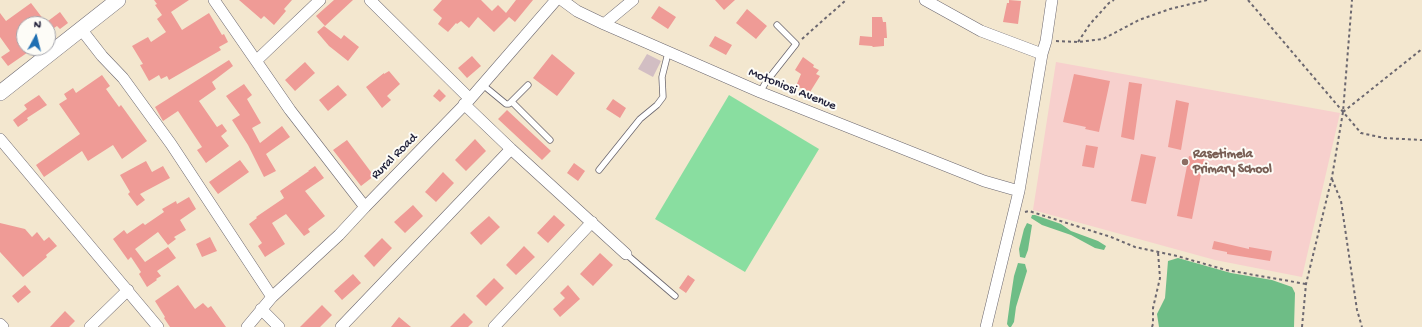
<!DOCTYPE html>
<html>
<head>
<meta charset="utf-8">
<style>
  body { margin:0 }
  #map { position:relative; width:1422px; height:327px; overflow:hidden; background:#f3e7cf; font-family:"Gochi Hand",sans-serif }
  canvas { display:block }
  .north { position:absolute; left:16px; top:16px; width:40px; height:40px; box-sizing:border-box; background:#fdfcf7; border:1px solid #a5a5ac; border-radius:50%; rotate:7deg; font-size:11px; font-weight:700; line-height:16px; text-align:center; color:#22223b }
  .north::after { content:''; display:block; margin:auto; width:14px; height:18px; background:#1f6fb2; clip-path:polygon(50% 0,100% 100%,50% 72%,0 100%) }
</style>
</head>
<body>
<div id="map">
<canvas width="1422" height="327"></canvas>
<div class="north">N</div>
</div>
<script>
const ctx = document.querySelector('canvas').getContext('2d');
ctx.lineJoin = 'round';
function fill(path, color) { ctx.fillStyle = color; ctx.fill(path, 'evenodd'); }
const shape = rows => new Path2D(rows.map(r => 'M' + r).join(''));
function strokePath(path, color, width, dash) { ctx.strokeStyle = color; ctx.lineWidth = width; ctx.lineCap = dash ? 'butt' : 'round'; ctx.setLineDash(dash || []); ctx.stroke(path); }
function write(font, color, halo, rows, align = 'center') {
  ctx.font = font + ' "Gochi Hand",sans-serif'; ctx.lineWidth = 4; ctx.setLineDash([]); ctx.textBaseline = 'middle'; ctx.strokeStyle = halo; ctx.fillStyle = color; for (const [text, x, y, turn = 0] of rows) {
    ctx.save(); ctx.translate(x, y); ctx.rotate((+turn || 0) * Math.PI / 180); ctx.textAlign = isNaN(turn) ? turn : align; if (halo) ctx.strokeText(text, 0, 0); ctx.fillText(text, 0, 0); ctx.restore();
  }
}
const built = shape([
  [1056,62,1340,113,1302,277,1215,260,1033,210]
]);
const industrial = shape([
  [647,54,661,61,653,77,638,69]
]);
const green = shape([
  [729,95,819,149,745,272,655,219]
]);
const forest = shape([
  [1032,215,1035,215,1061,224,1071,231,1098,241,1106,246,1104,250,1095,248,1071,235,1042,225,1031,218],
  [1027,223,1032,225,1028,250,1025,258,1020,257,1019,249,1024,229],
  [1178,258,1231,273,1272,280,1292,287,1295,293,1294,327,1159,327,1157,314,1165,298,1168,261],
  [1018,263,1025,264,1027,271,1016,307,1014,322,1011,327,1009,327,1007,324,1010,302,1014,276]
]);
const building = shape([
  [154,0,189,0,171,12,182,30,209,13,222,35,224,34,228,42,219,47,221,50,169,80,167,76,161,79,159,75,149,81,140,65,143,64,132,46,148,37,151,42,166,32,157,19,162,15,155,5,157,4],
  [239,0,292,0,284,9,286,11,274,25,264,16,261,19],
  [334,0,353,0,325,26,316,16],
  [442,0,481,0,492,11,498,5,506,13,516,0,533,0,515,22,509,17,494,32,478,17,469,28,461,21,457,24,456,23,448,32,438,24,442,18,433,10],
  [715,0,735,0,724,10],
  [1009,0,1021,1,1018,24,1003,22,1007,3,1009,3],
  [31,3,47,24,24,24,24,48,34,48,8,66,1,57,10,51,0,37,0,13,6,21],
  [659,6,676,17,668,29,651,18],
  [747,9,767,26,756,39,736,23],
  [60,12,68,23,60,29,57,26,48,32,48,21],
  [872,17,882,17,883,22,886,22,887,38,884,38,884,46,873,47,872,46,859,45,860,36,872,37],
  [324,26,341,39,344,35,359,47,348,61,329,46,317,32],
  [715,36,732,45,726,55,709,46],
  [552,54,575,73,557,96,533,78],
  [472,56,481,66,467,78,458,68],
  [803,57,814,65,813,67,819,70,816,74,820,76,810,92,796,86,801,74,795,70],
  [229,60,233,66,212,82,216,89,199,101,217,127,222,124,227,131,221,136,229,146,206,163,197,150,202,147,178,111,163,121,155,107],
  [305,62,315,73,295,91,285,80],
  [389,71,400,84,387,96,391,100,382,108,366,87,384,73,384,74],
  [1074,74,1110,81,1099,132,1085,129,1086,127,1063,122],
  [102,75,110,86,106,89,119,107,121,105,147,141,122,159,113,145,88,161,82,151,44,177,36,165,80,134,59,104,67,99,64,94,73,88,76,93],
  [1129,82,1142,84,1134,140,1121,137],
  [244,84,252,95,247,99,261,123,252,128,260,143,282,126,290,137,266,154,276,171,264,177,248,145,232,120,240,115,226,96],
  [338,85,347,95,328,111,319,100],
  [439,89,446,96,440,102,433,96],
  [39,95,47,105,27,118,28,120,18,127,13,120,27,109,24,105],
  [613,99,626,108,620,118,606,109],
  [1176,100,1189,103,1181,150,1168,147],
  [507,110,551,151,542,160,498,119],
  [475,139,486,151,466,171,455,160],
  [347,140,374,176,361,186,333,150],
  [1086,145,1098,147,1094,168,1082,166],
  [1141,154,1156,157,1146,204,1131,201],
  [1189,156,1204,159,1192,219,1177,216],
  [240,160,249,172,218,194,209,182],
  [146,161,152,172,163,166,170,178,140,194,145,200,137,206,128,194,130,192,120,175],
  [574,163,585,171,578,181,567,173],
  [315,166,324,178,305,191,325,216,308,229,310,232,304,236,286,214,272,223,285,244,265,257,258,246,262,243,249,224,257,218,256,217,284,198,280,191,309,171,308,171],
  [443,172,454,183,436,202,425,192],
  [189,197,196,209,180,220,186,230,174,237,176,239,168,245,158,232,135,249,145,262,168,247,176,258,157,271,161,276,156,279,157,280,147,287,139,274,141,272,131,257,128,260,113,239,124,230,127,234,143,223,145,225,164,212,162,209,176,201,177,204],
  [413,205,423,216,405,233,394,222],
  [554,215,565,225,548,243,537,233],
  [489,216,500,227,481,245,470,233],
  [0,223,25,229,32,237,37,232,44,241,49,237,57,246,46,255,47,257,23,277,0,252],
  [210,237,217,251,202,257,196,244],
  [382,238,392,248,374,267,364,256],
  [1214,241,1249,249,1249,247,1272,251,1270,261,1227,254,1227,252,1212,249],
  [524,246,535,257,516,275,506,265],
  [600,253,613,265,593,286,580,274],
  [353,274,361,283,342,300,334,291],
  [688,275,695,280,686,293,679,288],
  [494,278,504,288,486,306,476,296],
  [25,285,31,292,18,303,12,296],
  [178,285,195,309,203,303,208,308,211,306,226,327,170,327,164,318,165,317,155,301],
  [568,285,580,299,560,317,553,309,565,298,560,293],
  [322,305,332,315,320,327,300,327],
  [65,311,75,321,69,327,50,327],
  [464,313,473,322,468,327,450,327],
  [399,317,411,327,391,327]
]);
const path = shape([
  [1248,0,1361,133,1384,138,1422,140],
  [802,39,846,0],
  [1056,41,1078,42,1103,39,1139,20,1170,9,1207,0],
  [1078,42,1090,24,1109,3,1114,0],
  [1343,112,1422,49],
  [1332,179,1341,201,1357,310,1362,327],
  [1025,212,1029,211,1111,237,1135,247,1177,256,1226,270,1306,284],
  [1152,327,1153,324,1153,308,1160,278,1158,252],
  [1302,327,1306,284,1332,177,1343,112,1352,0]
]);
const lane = shape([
  [483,85,506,104,509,104,528,85],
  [760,92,766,82,796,44,777,25],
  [512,102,550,140],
  [599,170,640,119,657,105,663,97,662,77,668,53],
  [626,254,675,296]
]);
const street = shape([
  [214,0,290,110,365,207],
  [370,0,470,99],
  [562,0,577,11,604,24,760,92,984,181,1019,191],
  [925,0,981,31,1042,54],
  [604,24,633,0],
  [81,29,102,56,123,78,171,144,272,297],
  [256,61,320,0],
  [464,104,511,149,626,254],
  [0,139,158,327],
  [261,309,279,327],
  [0,324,3,327],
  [90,327,128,290],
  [247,327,272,297,339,235,365,207,470,99,556,0],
  [341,327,511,149],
  [494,327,592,222],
  [986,327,1019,191,1042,54,1046,41,1052,0]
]);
const secondary = shape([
  [0,93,118,0]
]);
const markers = [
  [1185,162,4,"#8d6e63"]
];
const streetNames = [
  ["Motoniosi Avenue",792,90,22],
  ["Rural Road",395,157,-45]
];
const educationNames = [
  ["Rasetimela",1193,155],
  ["Primary School",1193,170]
];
fill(built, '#f7d0cd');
fill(industrial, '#d2bec3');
fill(green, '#89dea0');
fill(forest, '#6ebd86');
fill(building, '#ef9b96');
strokePath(lane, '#6b676f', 7);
strokePath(street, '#6b676f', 12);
strokePath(secondary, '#6b676f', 16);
strokePath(path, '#6b676f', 2, [3, 3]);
strokePath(lane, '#fff', 5.5);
strokePath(street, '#fff', 11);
strokePath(secondary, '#fff', 15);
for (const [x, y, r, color] of markers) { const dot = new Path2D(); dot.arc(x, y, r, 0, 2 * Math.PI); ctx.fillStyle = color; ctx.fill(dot); strokePath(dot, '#fdfcf7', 1.5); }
write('13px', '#22223b', '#fdfcf7', streetNames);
write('bold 13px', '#785e54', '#fdfcf7', educationNames, 'left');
</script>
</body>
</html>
